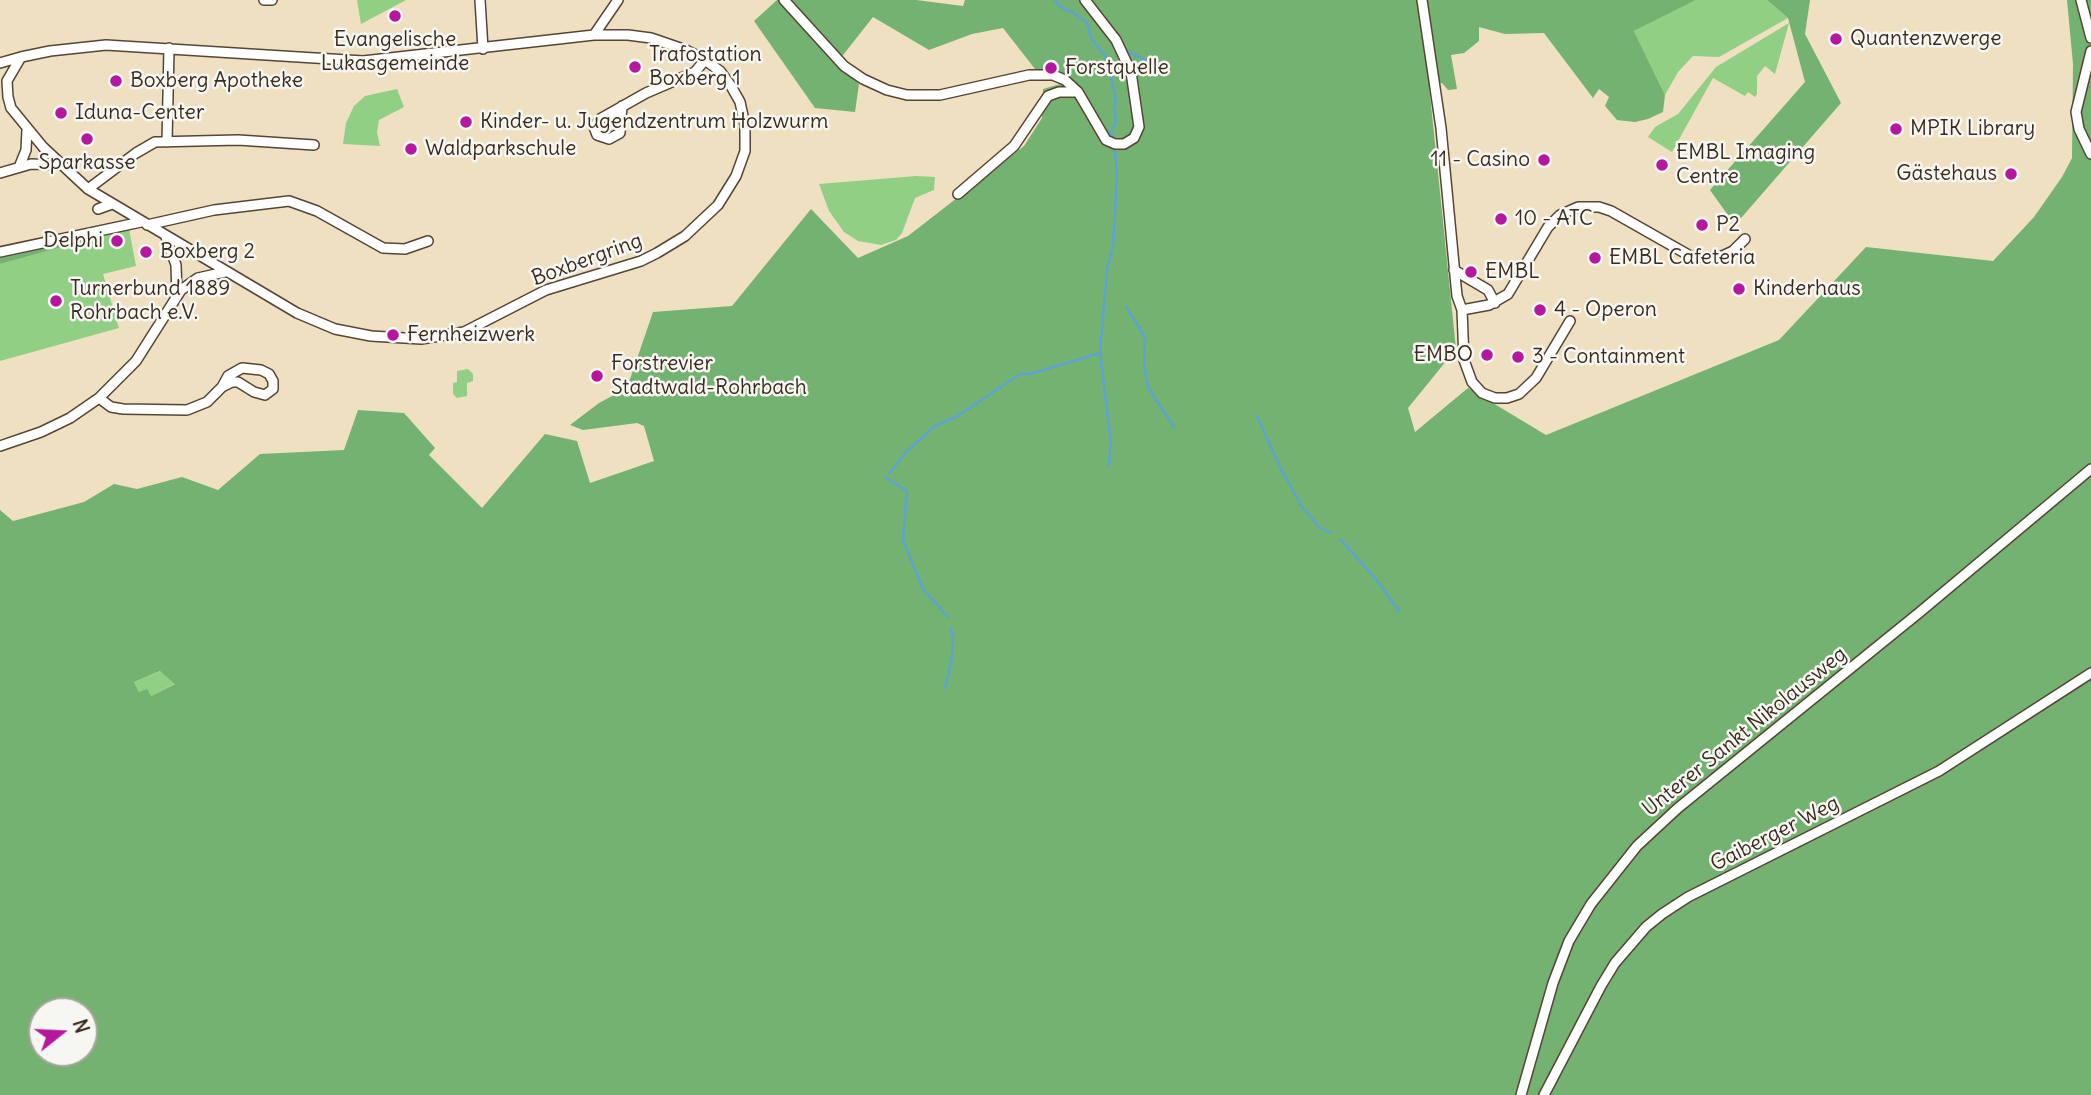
<!DOCTYPE html>
<html>
<head>
<meta charset="utf-8">
<style>
  body { margin:0 }
  #map { position:relative; width:2091px; height:1095px; overflow:hidden; background:#efe0c1; font-family:Delius,sans-serif }
  canvas { display:block }
  .north { position:absolute; left:28px; top:997px; width:70px; height:70px; box-sizing:border-box; background:#f6f6f2; border:2px solid #aba49d; border-radius:50%; rotate:72deg; font-size:19px; font-weight:700; line-height:28px; text-align:center; color:#3b2a1e }
  .north::after { content:''; display:block; margin:auto; width:24px; height:32px; background:#b5179e; clip-path:polygon(50% 0,100% 100%,50% 72%,0 100%) }
</style>
</head>
<body>
<div id="map">
<canvas width="2091" height="1095"></canvas>
<div class="north">N</div>
</div>
<script>
const ctx = document.querySelector('canvas').getContext('2d');
ctx.lineJoin = 'round';
function fill(path, color) { ctx.fillStyle = color; ctx.fill(path, 'evenodd'); }
const shape = rows => new Path2D(rows.map(r => 'M' + r).join(''));
function strokePath(path, color, width, dash) { ctx.strokeStyle = color; ctx.lineWidth = width; ctx.lineCap = dash ? 'butt' : 'round'; ctx.setLineDash(dash || []); ctx.stroke(path); }
function write(font, color, halo, rows, align = 'center') {
  ctx.font = font + ' Delius,sans-serif'; ctx.lineWidth = 5; ctx.setLineDash([]); ctx.textBaseline = 'middle'; ctx.strokeStyle = halo; ctx.fillStyle = color; for (const [text, x, y, turn = 0] of rows) {
    ctx.save(); ctx.translate(x, y); ctx.rotate((+turn || 0) * Math.PI / 180); ctx.textAlign = isNaN(turn) ? turn : align; if (halo) ctx.strokeText(text, 0, 0); ctx.fillText(text, 0, 0); ctx.restore();
  }
}
const green = shape([
  [357,0,406,0,361,24],
  [1696,0,1767,0,1788,18,1719,57,1693,56,1678,72,1665,95,1634,31],
  [1789,23,1775,74,1765,66,1757,76,1757,94,1755,97,1748,92,1745,96,1713,78,1672,152,1648,137,1655,127,1678,114,1716,67],
  [397,89,404,107,379,120,377,132,380,146,343,144,346,123,354,106,365,96],
  [916,176,935,177,934,190,915,198,902,233,896,240,881,245,858,241,844,232,829,211,819,184],
  [129,229,136,266,103,274,119,328,0,361,0,264,66,246,83,238],
  [468,369,473,374,473,381,467,383,467,396,457,398,453,394,453,383,457,382,457,371],
  [161,671,176,683,151,696,139,692,134,682]
]);
const forest = shape([
  [777,0,916,0,963,6,965,0,1696,0,1634,31,1665,95,1663,112,1648,119,1635,122,1617,120,1605,106,1609,97,1599,89,1593,98,1544,33,1505,34,1479,27,1479,41,1464,53,1451,55,1457,89,1448,90,1442,83,1429,85,1456,349,1408,408,1415,432,1468,388,1546,435,1779,340,1866,247,1993,261,2034,217,2062,177,2072,158,2073,64,2067,0,2091,0,2091,1095,0,1095,0,510,13,521,84,502,114,484,137,489,182,477,218,490,260,454,344,450,358,410,404,413,435,448,429,455,482,508,545,434,577,441,590,483,654,461,644,426,637,423,583,430,570,425,599,403,627,388,653,312,732,306,811,209,858,258,908,236,1024,146,1042,118,1043,89,1060,84,1035,69,1003,28,972,34,929,50,873,17,836,64,859,84,855,112,815,108,754,21],
  [160,671,175,684,151,696,147,689,139,692,134,682],
  [42,1011,84,1011,84,1053,42,1053],
  [1767,0,1810,0,1805,34,1841,103,1735,225,1710,190,1805,82,1788,18],
  [64,240,66,246,0,264,0,255]
]);
const stream = shape([
  [1054,0,1065,10,1071,11,1087,23,1091,38,1112,65,1111,76,1116,100,1114,107,1116,121,1111,132,1113,140],
  [1128,52,1142,58,1149,65],
  [1113,246,1117,173,1115,150],
  [1126,307,1145,337,1144,365,1148,387,1174,427],
  [1257,416,1280,467,1302,507,1320,528,1330,533],
  [1109,466,1111,442,1100,353,1107,269,1112,250],
  [889,474,907,451,935,426,956,417,1020,374,1030,374,1100,353],
  [886,478,907,491,903,540,923,589,948,617],
  [1340,539,1375,578,1399,611],
  [945,688,952,658,953,633,950,628]
]);
const minor = shape([
  [264,0,272,0],
  [480,0,483,49],
  [784,0,844,66,863,79,887,90,907,95,940,95,1029,75,1053,75,1065,80,1078,92,1106,140,1115,144,1124,144,1134,138,1139,127,1131,72,1116,40,1085,0],
  [1422,0,1441,128,1457,296,1462,310,1464,360,1472,382,1482,393,1495,398,1507,398,1519,394,1536,378,1570,321],
  [2081,0,2091,38],
  [594,35,618,0],
  [2091,51,2076,112,2079,129,2091,154],
  [0,63,21,57,50,51,106,45,363,61,594,35,628,35,651,38,686,50,702,58,720,71,731,86,740,102,745,125,745,151,736,176,718,205,685,236,657,253,641,261,546,290,464,332,421,339,371,336,335,329,297,313,88,189,43,147,11,108,8,97,7,81,21,57],
  [622,106,620,133,609,139,597,135,594,127,600,119,646,93,695,72,705,60],
  [167,142,169,48],
  [20,165,26,150,27,130],
  [0,173,31,164,60,165],
  [88,189,136,153,155,142,238,140,314,145],
  [958,194,1014,146,1048,96,1059,92,1078,92],
  [98,209,112,204],
  [147,225,214,210,289,201,317,211,383,248,405,249,428,241],
  [166,237,176,265,177,295],
  [0,252,141,222],
  [1454,270,1488,290,1495,303],
  [1462,310,1489,305,1508,294,1548,227,1560,215,1578,207,1599,207,1611,211,1692,257,1720,257,1733,251,1745,239],
  [99,398,111,407,123,409,187,410,207,402,222,387,232,382,238,382,254,392,265,395,273,389,273,381,269,374,261,370,242,368,228,376,222,387],
  [0,446,41,432,70,418,99,398,136,361,181,290,198,278,225,272],
  [1521,1095,1553,983,1569,941,1591,904,1637,846,1678,808,1920,612,2091,469],
  [1544,1095,1601,986,1615,963,1646,927,1662,914,1688,897,1939,771,2091,673]
]);
const markers = [
  [395,16,7,"#b5179e"],
  [1836,39,7,"#b5179e"],
  [635,67,7,"#b5179e"],
  [1051,68,7,"#b5179e"],
  [116,81,7,"#b5179e"],
  [61,113,7,"#b5179e"],
  [466,122,7,"#b5179e"],
  [1896,129,7,"#b5179e"],
  [87,139,7,"#b5179e"],
  [411,149,7,"#b5179e"],
  [1544,160,7,"#b5179e"],
  [1662,165,7,"#b5179e"],
  [2011,174,7,"#b5179e"],
  [1501,219,7,"#b5179e"],
  [1702,225,7,"#b5179e"],
  [117,241,7,"#b5179e"],
  [146,252,7,"#b5179e"],
  [1595,258,7,"#b5179e"],
  [1471,272,7,"#b5179e"],
  [1739,289,7,"#b5179e"],
  [56,301,7,"#b5179e"],
  [1540,310,7,"#b5179e"],
  [393,335,7,"#b5179e"],
  [1487,355,7,"#b5179e"],
  [1518,357,7,"#b5179e"],
  [597,376,7,"#b5179e"]
];
const poiNames = [
  ["Quantenzwerge",1850,39],
  ["Evangelische",395,40,"center"],
  ["Lukasgemeinde",395,64,"center"],
  ["Trafostation",649,55],
  ["Boxberg 1",649,79],
  ["Forstquelle",1065,68],
  ["Boxberg Apotheke",130,81],
  ["Iduna-Center",75,113],
  ["Kinder- u. Jugendzentrum Holzwurm",480,122],
  ["MPIK Library",1910,129],
  ["Waldparkschule",425,149],
  ["EMBL Imaging",1676,153],
  ["Centre",1676,177],
  ["11 - Casino",1530,160,"right"],
  ["Sparkasse",87,163,"center"],
  ["Gästehaus",1997,174,"right"],
  ["10 - ATC",1515,219],
  ["P2",1716,225],
  ["Delphi",103,241,"right"],
  ["Boxberg 2",160,252],
  ["EMBL Cafeteria",1609,258],
  ["EMBL",1485,272],
  ["Turnerbund 1889",70,289],
  ["Rohrbach e.V.",70,313],
  ["Kinderhaus",1753,289],
  ["4 - Operon",1554,310],
  ["Fernheizwerk",407,335],
  ["EMBO",1473,355,"right"],
  ["3 - Containment",1532,357],
  ["Forstrevier",611,364],
  ["Stadtwald-Rohrbach",611,388]
];
const streetNames = [
  ["Boxbergring",587,260,-20],
  ["Unterer Sankt Nikolausweg",1745,732,-39],
  ["Gaiberger Weg",1775,834,-27]
];
fill(green, '#91cf85');
fill(forest, '#74b272');
strokePath(stream, '#5da3d2', 2.5);
strokePath(minor, '#564536', 12);
strokePath(minor, '#fff', 9);
for (const [x, y, r, color] of markers) { const dot = new Path2D(); dot.arc(x, y, r, 0, 2 * Math.PI); ctx.fillStyle = color; ctx.fill(dot); strokePath(dot, '#f6f6f2', 2.5); }
write('21px', '#3b2a1e', '#f6f6f2', poiNames, 'left');
write('21px', '#3b2a1e', '#f6f6f2', streetNames);
</script>
</body>
</html>
